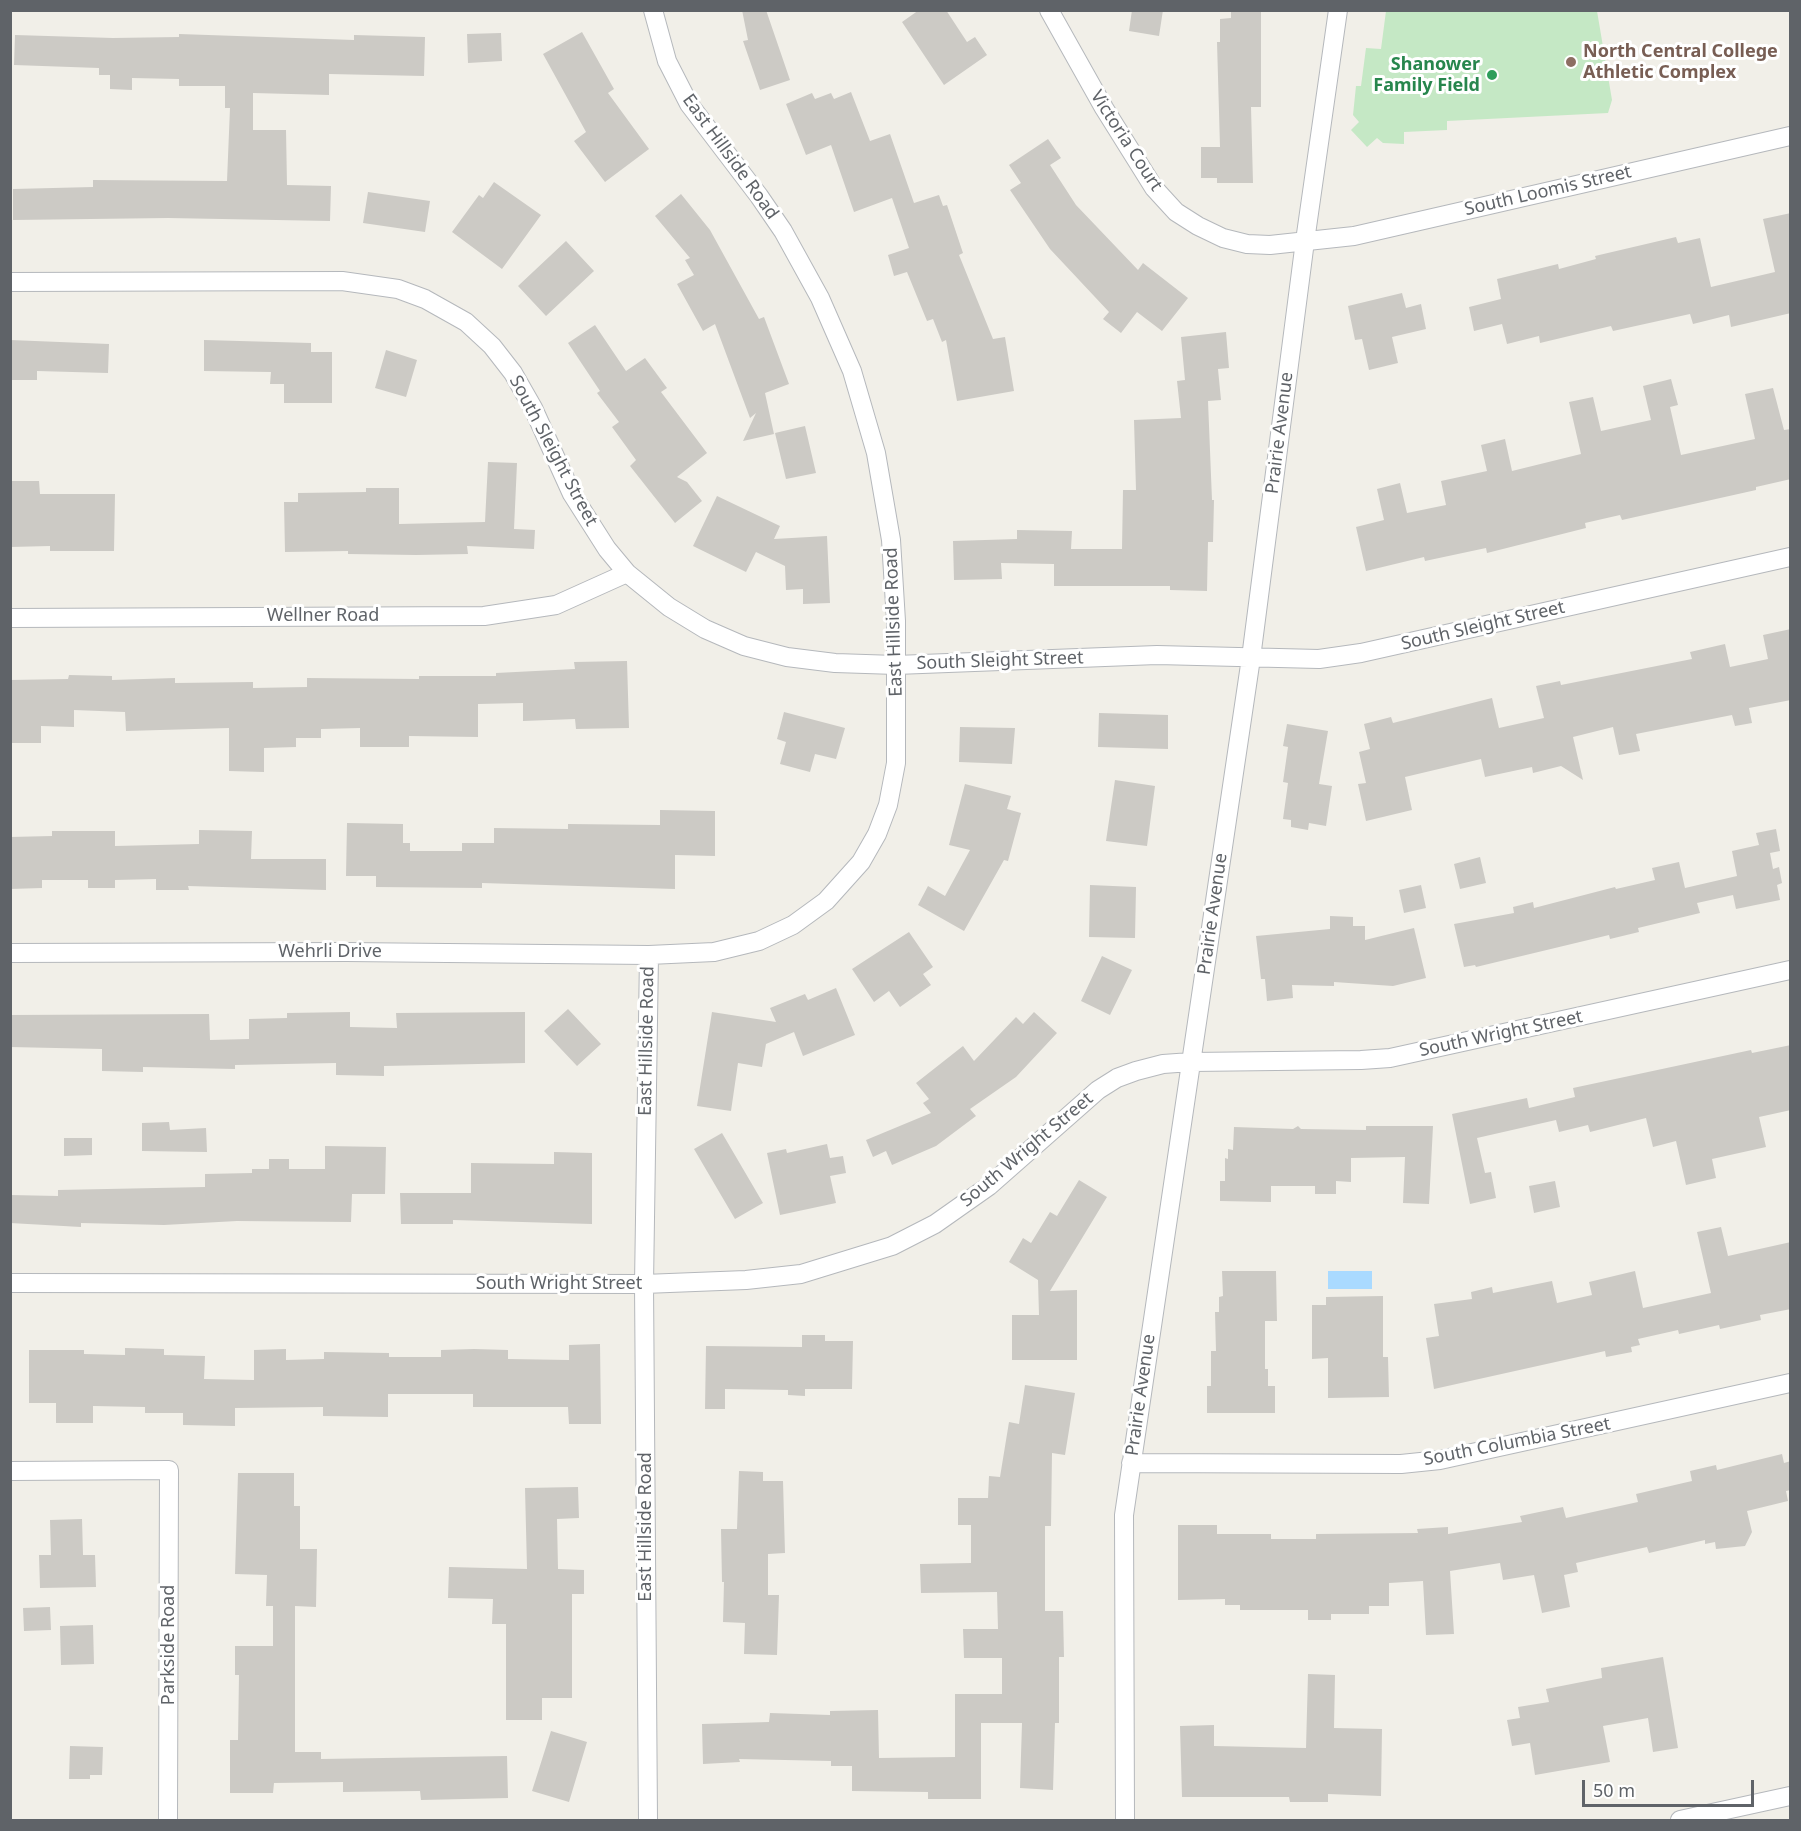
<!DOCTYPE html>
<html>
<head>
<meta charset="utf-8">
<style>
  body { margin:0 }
  #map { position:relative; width:1801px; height:1831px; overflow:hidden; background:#f1efe8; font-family:"Noto Sans",sans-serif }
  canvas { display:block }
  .frame { position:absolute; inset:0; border:12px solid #5f6368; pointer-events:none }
  .scale { position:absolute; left:1582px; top:1780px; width:172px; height:27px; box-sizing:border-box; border:3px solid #5f6368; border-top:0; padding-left:8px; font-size:18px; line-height:21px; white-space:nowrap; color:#5f6368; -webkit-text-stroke:4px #fff; paint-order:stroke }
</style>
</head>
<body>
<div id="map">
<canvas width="1801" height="1831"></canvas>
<div class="frame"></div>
<div class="scale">50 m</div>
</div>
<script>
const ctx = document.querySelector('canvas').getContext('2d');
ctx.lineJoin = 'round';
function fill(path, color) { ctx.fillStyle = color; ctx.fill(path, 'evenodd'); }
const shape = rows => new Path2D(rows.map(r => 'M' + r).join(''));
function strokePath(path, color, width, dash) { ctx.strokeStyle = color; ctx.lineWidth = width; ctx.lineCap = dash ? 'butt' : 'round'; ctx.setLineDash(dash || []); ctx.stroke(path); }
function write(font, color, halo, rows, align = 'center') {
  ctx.font = font + ' "Noto Sans",sans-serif'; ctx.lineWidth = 6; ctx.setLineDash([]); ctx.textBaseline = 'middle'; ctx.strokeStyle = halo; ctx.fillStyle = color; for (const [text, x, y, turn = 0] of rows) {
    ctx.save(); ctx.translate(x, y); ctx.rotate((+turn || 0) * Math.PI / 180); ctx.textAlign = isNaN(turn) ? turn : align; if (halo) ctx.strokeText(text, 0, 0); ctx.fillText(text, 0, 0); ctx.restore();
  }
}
const green = shape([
  [1386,11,1597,11,1612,100,1608,113,1447,121,1447,130,1404,132,1404,144,1383,143,1377,138,1367,147,1351,130,1359,122,1353,115,1356,86,1361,86,1366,48,1381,49]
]);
const water = shape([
  [1328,1271,1372,1271,1372,1289,1328,1289]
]);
const building = shape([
  [742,10,766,10,790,80,760,90,743,41,748,40],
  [919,10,946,10,967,42,975,37,987,55,944,85,902,22],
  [1132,10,1163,10,1159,36,1129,31],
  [1231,10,1261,10,1261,107,1251,107,1253,183,1217,183,1217,178,1201,178,1201,147,1220,147,1217,42,1220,42,1220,19,1231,18],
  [582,32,614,89,608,93,649,149,605,182,574,141,586,132,543,54],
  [501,33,502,61,468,63,467,34],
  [179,34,354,40,354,35,425,37,424,76,329,74,329,95,253,93,253,130,286,130,287,185,331,186,330,221,168,218,13,220,13,189,93,187,93,180,227,181,230,108,225,108,225,86,179,86,179,79,132,78,132,90,110,89,110,75,99,75,99,68,14,65,15,35,113,38,179,37],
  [851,92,870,141,890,134,914,203,939,195,943,206,947,205,963,253,959,255,993,339,1005,337,1014,391,957,401,946,340,942,342,933,319,927,321,907,272,894,276,888,255,909,248,892,198,854,212,831,145,806,155,786,104,812,93,815,99,831,93,834,99],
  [1048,139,1061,158,1050,165,1076,205,1138,270,1143,263,1188,298,1162,331,1137,312,1121,333,1103,319,1109,312,1050,249,1010,190,1021,183,1009,165],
  [494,182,541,215,502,269,452,232,479,195,483,198],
  [368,192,430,201,425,232,363,223],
  [681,194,710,230,759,319,764,317,789,384,765,393,774,434,743,441,756,413,750,418,715,324,703,331,677,284,694,275,685,260,690,258,655,216],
  [1791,213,1791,313,1731,327,1729,315,1693,324,1690,314,1613,331,1611,326,1540,343,1539,336,1507,344,1502,324,1474,331,1469,307,1501,299,1497,279,1558,264,1559,269,1596,259,1595,256,1676,237,1678,243,1700,238,1711,287,1775,272,1763,219],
  [566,241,594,271,546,316,518,286],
  [1402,293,1406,308,1421,304,1426,329,1392,337,1398,363,1369,370,1362,339,1355,340,1348,306],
  [595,325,626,371,645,358,667,388,661,392,707,453,677,477,687,482,702,501,675,523,630,466,636,460,612,427,619,422,597,393,600,391,568,343],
  [1226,332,1229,368,1218,369,1221,400,1208,401,1212,500,1214,500,1213,542,1208,542,1207,591,1170,590,1170,586,1054,586,1054,564,1001,563,1002,579,954,580,953,541,1017,539,1017,530,1072,531,1071,549,1122,549,1123,490,1136,490,1134,420,1181,418,1177,381,1185,380,1181,337],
  [10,340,109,344,108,373,37,371,37,380,10,380],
  [204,340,311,343,311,352,332,352,332,403,284,403,284,384,270,384,271,372,204,371],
  [386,350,417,360,406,397,375,388],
  [1671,379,1678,405,1670,407,1681,455,1755,439,1745,394,1773,388,1784,430,1791,429,1791,479,1756,487,1756,490,1622,520,1620,515,1585,523,1586,528,1487,553,1486,548,1425,561,1424,557,1366,571,1356,527,1384,520,1377,489,1400,483,1407,513,1446,505,1441,481,1487,471,1481,445,1505,439,1512,471,1581,454,1569,402,1593,397,1601,431,1651,420,1643,386],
  [805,426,816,473,786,479,775,433],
  [488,462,517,463,514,529,535,530,534,549,467,546,468,554,416,555,348,554,348,551,285,552,284,502,298,502,298,493,366,492,366,488,399,488,399,524,485,522],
  [10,481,39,481,40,494,115,494,114,551,50,551,50,546,10,547],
  [717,496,780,526,774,539,827,536,830,603,803,604,803,589,786,590,785,566,756,552,746,572,693,546],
  [1791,629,1791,700,1749,708,1752,723,1735,726,1732,715,1636,734,1640,751,1619,755,1613,727,1573,737,1583,780,1561,766,1533,773,1532,767,1485,777,1481,759,1405,777,1412,810,1366,821,1358,784,1366,783,1359,752,1370,749,1364,724,1391,717,1393,723,1492,698,1499,728,1544,718,1536,686,1560,681,1561,685,1692,659,1690,652,1725,644,1730,667,1768,659,1763,635],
  [627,661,629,728,576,729,575,719,523,721,523,703,478,704,478,737,409,736,409,747,360,747,360,728,321,729,321,738,296,738,296,747,264,748,264,772,229,771,229,728,126,731,125,712,74,710,74,727,41,726,41,743,10,743,10,680,68,679,69,675,112,676,112,680,175,678,175,683,253,682,253,688,307,687,307,678,419,679,419,676,496,676,496,673,575,669,574,662],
  [784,712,845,728,836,759,815,754,810,772,780,764,786,742,777,739],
  [1099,713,1168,715,1168,749,1098,747],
  [1287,724,1328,731,1319,784,1332,786,1326,826,1309,823,1308,830,1291,827,1291,820,1283,819,1288,783,1283,782,1288,747,1283,746],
  [960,727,1015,728,1012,764,959,762],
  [1115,780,1155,786,1147,846,1106,841],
  [965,784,1011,796,1007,809,1021,813,1008,861,1004,860,964,931,918,905,928,886,945,896,970,850,949,845],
  [660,810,715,811,715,856,675,855,675,889,482,883,482,888,376,887,376,876,346,876,347,823,403,824,403,843,410,843,410,851,462,851,462,843,494,843,494,828,568,829,568,824,660,825],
  [1776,829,1780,851,1770,853,1773,869,1779,867,1782,883,1777,885,1780,900,1736,909,1733,895,1697,903,1700,913,1638,928,1639,932,1610,939,1609,935,1476,967,1475,965,1464,967,1454,924,1514,913,1513,907,1533,902,1534,908,1615,887,1616,889,1655,880,1652,868,1679,862,1685,888,1737,876,1732,851,1759,845,1756,833],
  [199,830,252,831,251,859,326,859,326,890,188,886,189,890,156,890,156,879,115,880,115,888,88,888,88,880,42,880,42,888,10,889,10,837,52,836,52,831,115,831,115,846,199,844],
  [1480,857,1486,883,1460,889,1454,864],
  [1090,885,1136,887,1135,938,1089,937],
  [1421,885,1426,908,1404,913,1399,890],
  [1330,916,1353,917,1353,926,1365,926,1365,940,1414,928,1426,978,1393,986,1334,982,1334,986,1292,985,1293,998,1267,1001,1265,979,1261,979,1256,936,1330,929],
  [909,932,933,967,923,974,931,985,900,1007,889,991,874,1002,852,969],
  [1102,956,1132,970,1110,1015,1081,1001],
  [836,988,855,1035,803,1056,794,1032,766,1044,762,1067,738,1063,731,1111,697,1106,712,1012,776,1022,770,1008,805,994,808,1000],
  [568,1009,601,1044,577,1066,544,1031],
  [350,1012,350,1027,397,1028,396,1013,525,1012,525,1063,384,1066,384,1076,336,1075,336,1063,235,1065,235,1069,143,1067,143,1072,102,1071,102,1049,10,1047,10,1015,209,1014,210,1040,249,1039,249,1019,287,1018,287,1013],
  [1034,1012,1057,1033,1016,1077,970,1109,976,1116,936,1146,892,1165,886,1151,873,1157,866,1140,931,1113,923,1103,929,1099,916,1083,963,1046,974,1061,1016,1017,1023,1024],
  [1791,1045,1791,1110,1759,1117,1766,1147,1712,1159,1716,1178,1686,1185,1676,1141,1653,1147,1646,1118,1590,1132,1588,1125,1559,1132,1556,1120,1477,1138,1485,1173,1491,1172,1496,1198,1470,1204,1452,1114,1527,1098,1529,1108,1575,1097,1573,1088,1751,1050,1752,1053],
  [169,1122,170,1130,206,1128,207,1152,142,1151,142,1123],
  [1298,1126,1301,1129,1366,1130,1366,1126,1433,1126,1429,1204,1403,1203,1405,1157,1351,1158,1351,1182,1336,1181,1336,1194,1315,1194,1315,1186,1271,1186,1271,1202,1220,1201,1220,1181,1225,1181,1225,1158,1228,1159,1228,1149,1233,1150,1234,1127,1293,1129],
  [722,1133,763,1203,735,1219,694,1149],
  [64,1138,92,1138,92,1155,64,1156],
  [827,1144,830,1158,843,1156,846,1173,830,1176,836,1203,780,1215,767,1153,786,1149,787,1153],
  [325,1146,386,1147,385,1194,352,1194,351,1222,237,1221,164,1225,81,1223,81,1227,10,1223,10,1195,58,1196,58,1190,205,1187,205,1174,252,1173,252,1169,269,1169,269,1159,289,1159,289,1169,325,1169],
  [554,1152,592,1153,592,1224,453,1220,453,1224,401,1224,400,1193,471,1193,471,1163,554,1164],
  [1079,1180,1107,1197,1050,1291,1077,1290,1077,1360,1012,1360,1012,1315,1039,1315,1038,1280,1009,1262,1023,1238,1031,1243,1050,1212,1057,1216],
  [1555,1181,1560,1207,1534,1213,1529,1186],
  [1721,1227,1728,1256,1791,1242,1791,1309,1760,1315,1761,1320,1720,1329,1719,1325,1679,1334,1678,1330,1638,1339,1640,1345,1631,1347,1632,1352,1606,1357,1605,1351,1434,1389,1426,1338,1439,1336,1434,1304,1472,1299,1471,1292,1492,1287,1493,1293,1552,1281,1557,1303,1592,1295,1589,1282,1635,1271,1643,1308,1711,1293,1697,1232],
  [1222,1271,1276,1271,1277,1321,1265,1321,1265,1369,1268,1369,1268,1386,1275,1386,1275,1413,1207,1413,1207,1386,1211,1386,1211,1351,1216,1351,1215,1312,1219,1312,1219,1297,1223,1296],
  [1383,1296,1383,1357,1388,1357,1389,1397,1328,1398,1328,1358,1312,1359,1312,1305,1326,1305,1326,1297],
  [802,1335,825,1335,825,1341,853,1341,852,1389,805,1389,805,1396,788,1395,788,1390,725,1389,725,1409,705,1409,706,1346,802,1347],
  [600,1344,601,1424,569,1424,568,1407,473,1407,473,1394,388,1394,388,1417,323,1416,323,1407,235,1408,235,1426,183,1425,183,1413,145,1413,145,1407,93,1406,93,1423,56,1423,56,1403,29,1403,29,1350,84,1350,84,1354,125,1355,125,1348,164,1349,164,1355,205,1356,204,1379,254,1380,254,1350,286,1349,286,1360,324,1359,324,1352,389,1353,389,1357,441,1357,441,1350,474,1349,508,1350,508,1359,569,1360,569,1345],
  [1025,1385,1075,1393,1065,1455,1052,1453,1051,1526,1045,1526,1045,1611,1063,1611,1064,1657,1059,1657,1059,1723,1055,1723,1053,1790,1020,1788,1022,1723,981,1723,981,1799,928,1799,928,1792,852,1791,852,1766,831,1766,831,1761,739,1759,740,1762,703,1764,702,1724,769,1722,770,1713,830,1715,830,1711,878,1710,879,1758,955,1757,955,1694,1002,1694,1002,1658,964,1658,963,1629,998,1629,997,1592,921,1593,920,1564,971,1563,971,1525,958,1525,958,1498,988,1498,989,1476,1000,1477,1009,1422,1019,1424],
  [1782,1454,1784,1463,1791,1461,1791,1490,1786,1491,1788,1501,1747,1511,1752,1532,1745,1546,1716,1549,1715,1542,1705,1544,1705,1540,1649,1553,1647,1547,1576,1563,1578,1572,1564,1575,1570,1607,1542,1613,1534,1575,1503,1580,1500,1563,1450,1571,1454,1634,1426,1635,1423,1581,1389,1583,1389,1606,1369,1606,1369,1614,1331,1614,1331,1620,1308,1620,1308,1610,1240,1610,1240,1605,1225,1605,1225,1599,1178,1600,1178,1525,1217,1525,1217,1534,1271,1534,1271,1539,1316,1539,1316,1534,1418,1533,1417,1529,1448,1527,1448,1534,1522,1522,1520,1516,1563,1507,1566,1518,1638,1502,1636,1494,1692,1481,1690,1471,1716,1465,1717,1470],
  [739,1471,763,1472,763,1481,783,1481,785,1553,768,1554,768,1595,779,1595,777,1655,744,1654,745,1623,723,1622,724,1582,722,1582,721,1529,737,1529],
  [238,1473,294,1473,294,1506,300,1506,300,1549,317,1549,316,1607,295,1606,295,1752,321,1752,321,1759,507,1756,508,1798,421,1800,420,1791,343,1792,343,1782,274,1783,273,1793,230,1793,230,1740,238,1740,239,1675,235,1675,235,1646,273,1646,273,1606,266,1606,267,1575,235,1574],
  [578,1487,579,1518,557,1519,558,1569,584,1570,584,1594,572,1594,572,1698,542,1698,542,1720,506,1720,506,1624,492,1624,493,1599,448,1598,449,1567,527,1569,525,1488],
  [82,1519,83,1555,95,1555,96,1587,40,1588,39,1555,51,1555,50,1520],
  [50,1607,51,1630,24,1631,23,1608],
  [93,1625,94,1664,61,1665,60,1626],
  [1663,1657,1678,1748,1653,1752,1648,1718,1603,1726,1610,1762,1535,1775,1530,1743,1512,1746,1507,1720,1520,1718,1518,1707,1549,1702,1546,1689,1602,1678,1601,1668],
  [1308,1674,1335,1675,1334,1728,1382,1729,1381,1796,1328,1794,1328,1802,1290,1802,1289,1797,1182,1797,1180,1726,1214,1725,1214,1746,1306,1748],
  [551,1731,587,1742,569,1802,532,1791],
  [70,1746,103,1747,102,1775,90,1775,90,1779,69,1779]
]);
const street = shape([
  [1049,10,1104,108,1154,188,1176,212,1198,226,1223,238,1247,244,1270,245,1354,236,1790,136],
  [10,282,342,281,398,289,425,299,466,322,492,346,513,373,533,408,572,494,607,549,627,573,669,607,705,629,744,646,787,657,835,663,896,665,1157,655,1319,659,1361,653,1790,557],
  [10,618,484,616,556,605,627,573],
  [10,953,346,952,649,955,714,952,759,941,793,925,826,901,861,862,877,834,888,805,896,763,896,621,891,540,876,453,852,371,820,298,783,231,759,196,689,104,667,61,653,10],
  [10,1283,644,1284,746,1280,801,1274,892,1246,935,1224,989,1186,1098,1090,1117,1078,1136,1071,1163,1064,1191,1062,1361,1060,1390,1058,1790,970],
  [1131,1463,1401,1464,1440,1460,1790,1383],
  [10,1471,169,1470,168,1820],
  [648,1820,644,1284,649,955],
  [1125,1820,1124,1515,1251,658,1305,241,1338,10],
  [1680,1820,1790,1796]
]);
const markers = [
  [1571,62,6,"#8d6e63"],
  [1492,75,6,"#2e9e5b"]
];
const educationNames = [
  ["North Central College",1583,52],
  ["Athletic Complex",1583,73]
];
const leisureNames = [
  ["Shanower",1480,65],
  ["Family Field",1480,86]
];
const streetNames = [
  ["Victoria Court",1126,141,57],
  ["East Hillside Road",730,157,54],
  ["South Loomis Street",1548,191,-13],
  ["Prairie Avenue",1280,433,-83],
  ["South Sleight Street",553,451,62],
  ["Wellner Road",323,616],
  ["East Hillside Road",894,622,-92],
  ["South Sleight Street",1483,626,-13],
  ["South Sleight Street",1000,661,-2],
  ["Prairie Avenue",1213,914,-82],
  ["Wehrli Drive",330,952],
  ["South Wright Street",1501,1034,-12],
  ["East Hillside Road",647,1041,-89],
  ["South Wright Street",1027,1150,-40],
  ["South Wright Street",559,1284],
  ["Prairie Avenue",1141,1395,-82],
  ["South Columbia Street",1517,1442,-11],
  ["East Hillside Road",646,1527,-90],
  ["Parkside Road",169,1645,-90]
];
fill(green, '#c5e8c5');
fill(water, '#aadaff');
fill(building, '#cccac5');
strokePath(street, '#b5b8bc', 20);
strokePath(street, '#fff', 18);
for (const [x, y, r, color] of markers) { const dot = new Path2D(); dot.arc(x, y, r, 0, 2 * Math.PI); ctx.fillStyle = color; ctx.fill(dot); strokePath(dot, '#fff', 2); }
write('bold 18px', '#785e54', '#fff', educationNames, 'left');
write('bold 18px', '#27864d', '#fff', leisureNames, 'right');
write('18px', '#5f6368', '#fff', streetNames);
</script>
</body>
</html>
